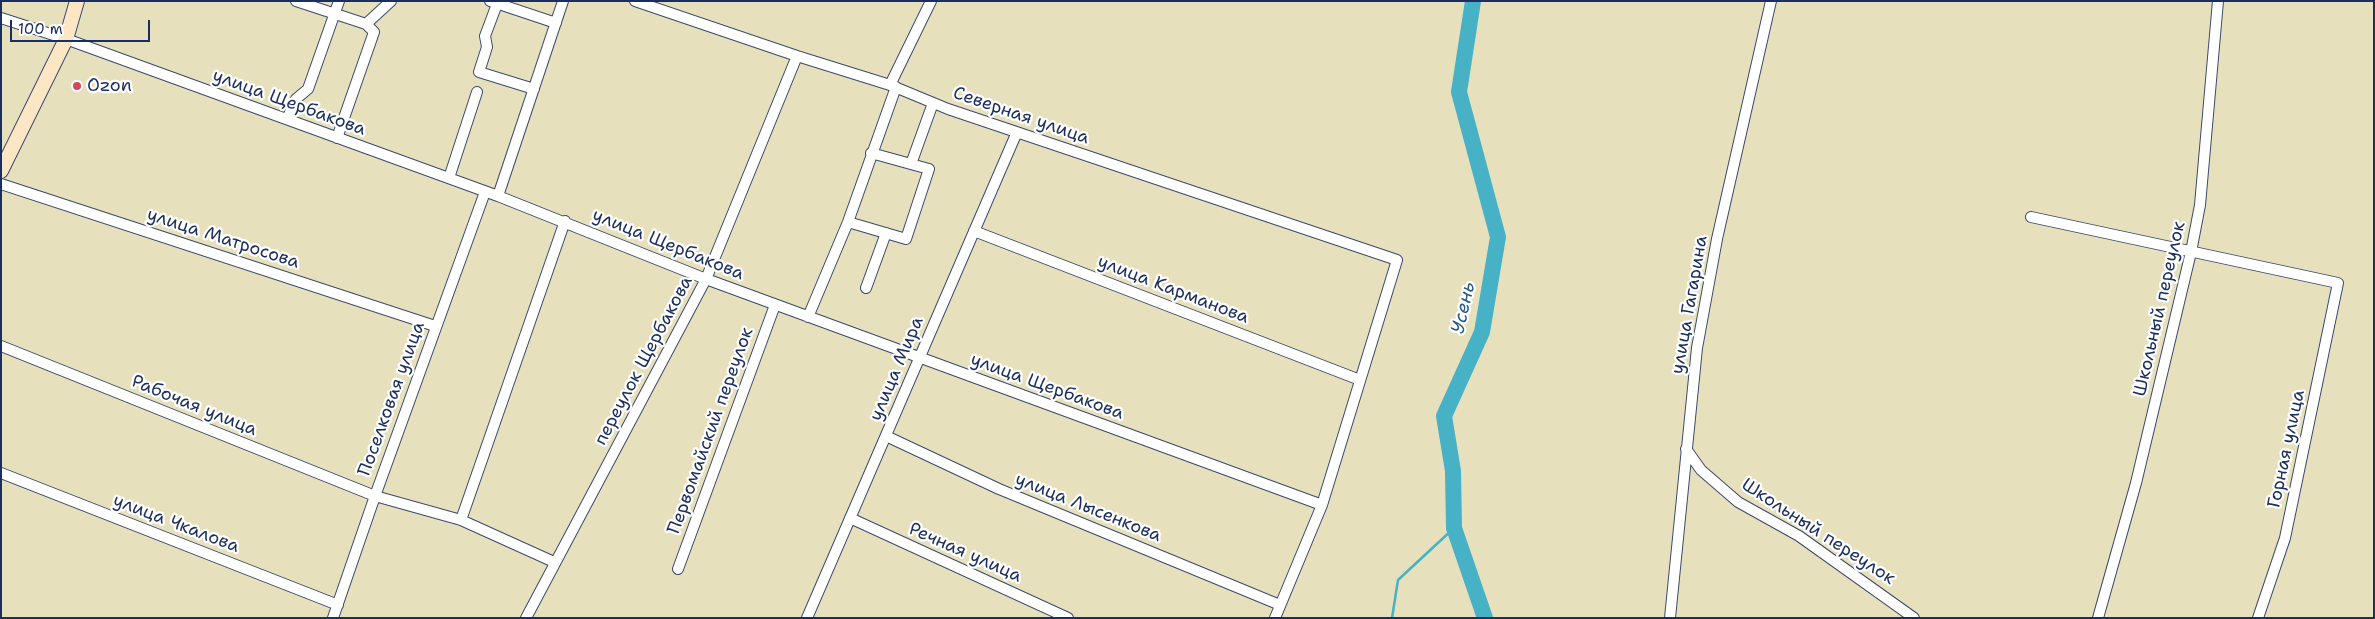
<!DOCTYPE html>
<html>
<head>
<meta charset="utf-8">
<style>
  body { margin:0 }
  #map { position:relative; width:2375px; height:619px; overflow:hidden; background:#e7e0bd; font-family:"Shantell Sans",sans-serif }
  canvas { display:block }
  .frame { position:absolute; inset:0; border:2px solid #1b2f5e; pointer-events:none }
  .scale { position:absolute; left:10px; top:20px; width:140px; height:22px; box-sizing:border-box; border:2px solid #1b2f5e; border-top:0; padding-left:6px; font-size:15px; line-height:18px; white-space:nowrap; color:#1b2f5e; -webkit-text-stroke:4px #fff; paint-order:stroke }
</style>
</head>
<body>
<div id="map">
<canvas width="2375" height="619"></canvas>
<div class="frame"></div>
<div class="scale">100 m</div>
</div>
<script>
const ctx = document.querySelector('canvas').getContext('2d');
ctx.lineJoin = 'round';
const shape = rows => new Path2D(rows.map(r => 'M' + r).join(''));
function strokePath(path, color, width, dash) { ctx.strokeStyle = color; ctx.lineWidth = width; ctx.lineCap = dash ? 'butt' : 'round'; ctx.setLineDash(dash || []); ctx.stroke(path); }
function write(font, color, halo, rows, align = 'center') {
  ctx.font = font + ' "Shantell Sans",sans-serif'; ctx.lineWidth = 4.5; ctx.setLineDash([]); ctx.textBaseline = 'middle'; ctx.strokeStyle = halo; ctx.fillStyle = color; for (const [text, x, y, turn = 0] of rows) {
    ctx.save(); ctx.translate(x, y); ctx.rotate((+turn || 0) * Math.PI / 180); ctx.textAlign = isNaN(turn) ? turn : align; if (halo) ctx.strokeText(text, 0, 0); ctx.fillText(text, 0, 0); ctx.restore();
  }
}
const stream = shape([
  [1392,618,1398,580,1454,528]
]);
const river = shape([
  [1473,1,1459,92,1498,237,1482,332,1444,416,1453,471,1454,528,1485,618]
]);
const street = shape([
  [296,1,366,24,391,1],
  [490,1,556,23],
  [635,1,797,56,890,85,948,109,1397,260,1322,505,1275,618],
  [497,4,485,36,487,47,479,72,534,89],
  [1,18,66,39,498,196,706,279,1322,505],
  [890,85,931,1],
  [287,119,296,99,308,89,339,1],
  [337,138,374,32,366,24],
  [911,164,933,103],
  [449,178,477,92],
  [1,184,435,326],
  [498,196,563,1],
  [2031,217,2338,283,2285,538,2258,618],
  [848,222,906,239,929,169,871,153],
  [974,231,1360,380],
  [866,288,886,233],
  [808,317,848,222,896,87],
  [1,346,375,496,461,520,554,562],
  [886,436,999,489,1280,605],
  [1686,449,1701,470,1738,502,1799,536,1914,618],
  [1,473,338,605],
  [850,518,1068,618],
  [461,520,565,221],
  [678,569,775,305],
  [333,618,375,496,485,192],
  [526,618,706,279,797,56],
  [807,618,1017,132],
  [1670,618,1697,348,1717,239,1771,1],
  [2098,618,2136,483,2191,252,2200,205,2218,1]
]);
const secondary = shape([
  [1,171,66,39,77,1]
]);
const markers = [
  [77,86,5,"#d1495b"]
];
const poiNames = [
  ["Ozon",87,86]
];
const streetNames = [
  ["улица Щербакова",289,103,20],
  ["Северная улица",1021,116,19],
  ["улица Матросова",223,239,18],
  ["улица Щербакова",668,245,22],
  ["улица Карманова",1173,290,21],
  ["улица Гагарина",1690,305,-80],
  ["Школьный переулок",2160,309,-77],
  ["переулок Щербакова",644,361,-62],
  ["улица Мира",897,369,-67],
  ["улица Щербакова",1047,387,20],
  ["Поселковая улица",392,399,-70],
  ["Рабочая улица",194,406,22],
  ["Первомайский переулок",711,431,-70],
  ["Горная улица",2287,449,-78],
  ["улица Лысенкова",1088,508,22],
  ["улица Чкалова",176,524,21],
  ["Школьный переулок",1818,532,33],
  ["Речная улица",965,553,24]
];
const waterNames = [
  ["Усень",1464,308,-77]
];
strokePath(stream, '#47b1c6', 2.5);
strokePath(river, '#47b1c6', 16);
strokePath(street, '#3a4a6c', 12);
strokePath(secondary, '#3a4a6c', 16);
strokePath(street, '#fff', 10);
strokePath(secondary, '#fce6c4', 14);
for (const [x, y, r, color] of markers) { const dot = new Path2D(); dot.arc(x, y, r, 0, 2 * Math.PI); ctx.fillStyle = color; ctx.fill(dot); strokePath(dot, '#fff', 2); }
write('18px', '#1b2f5e', '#fff', poiNames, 'left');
write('18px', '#1b2f5e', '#fff', streetNames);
write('italic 19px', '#2a5c82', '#fff', waterNames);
</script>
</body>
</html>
